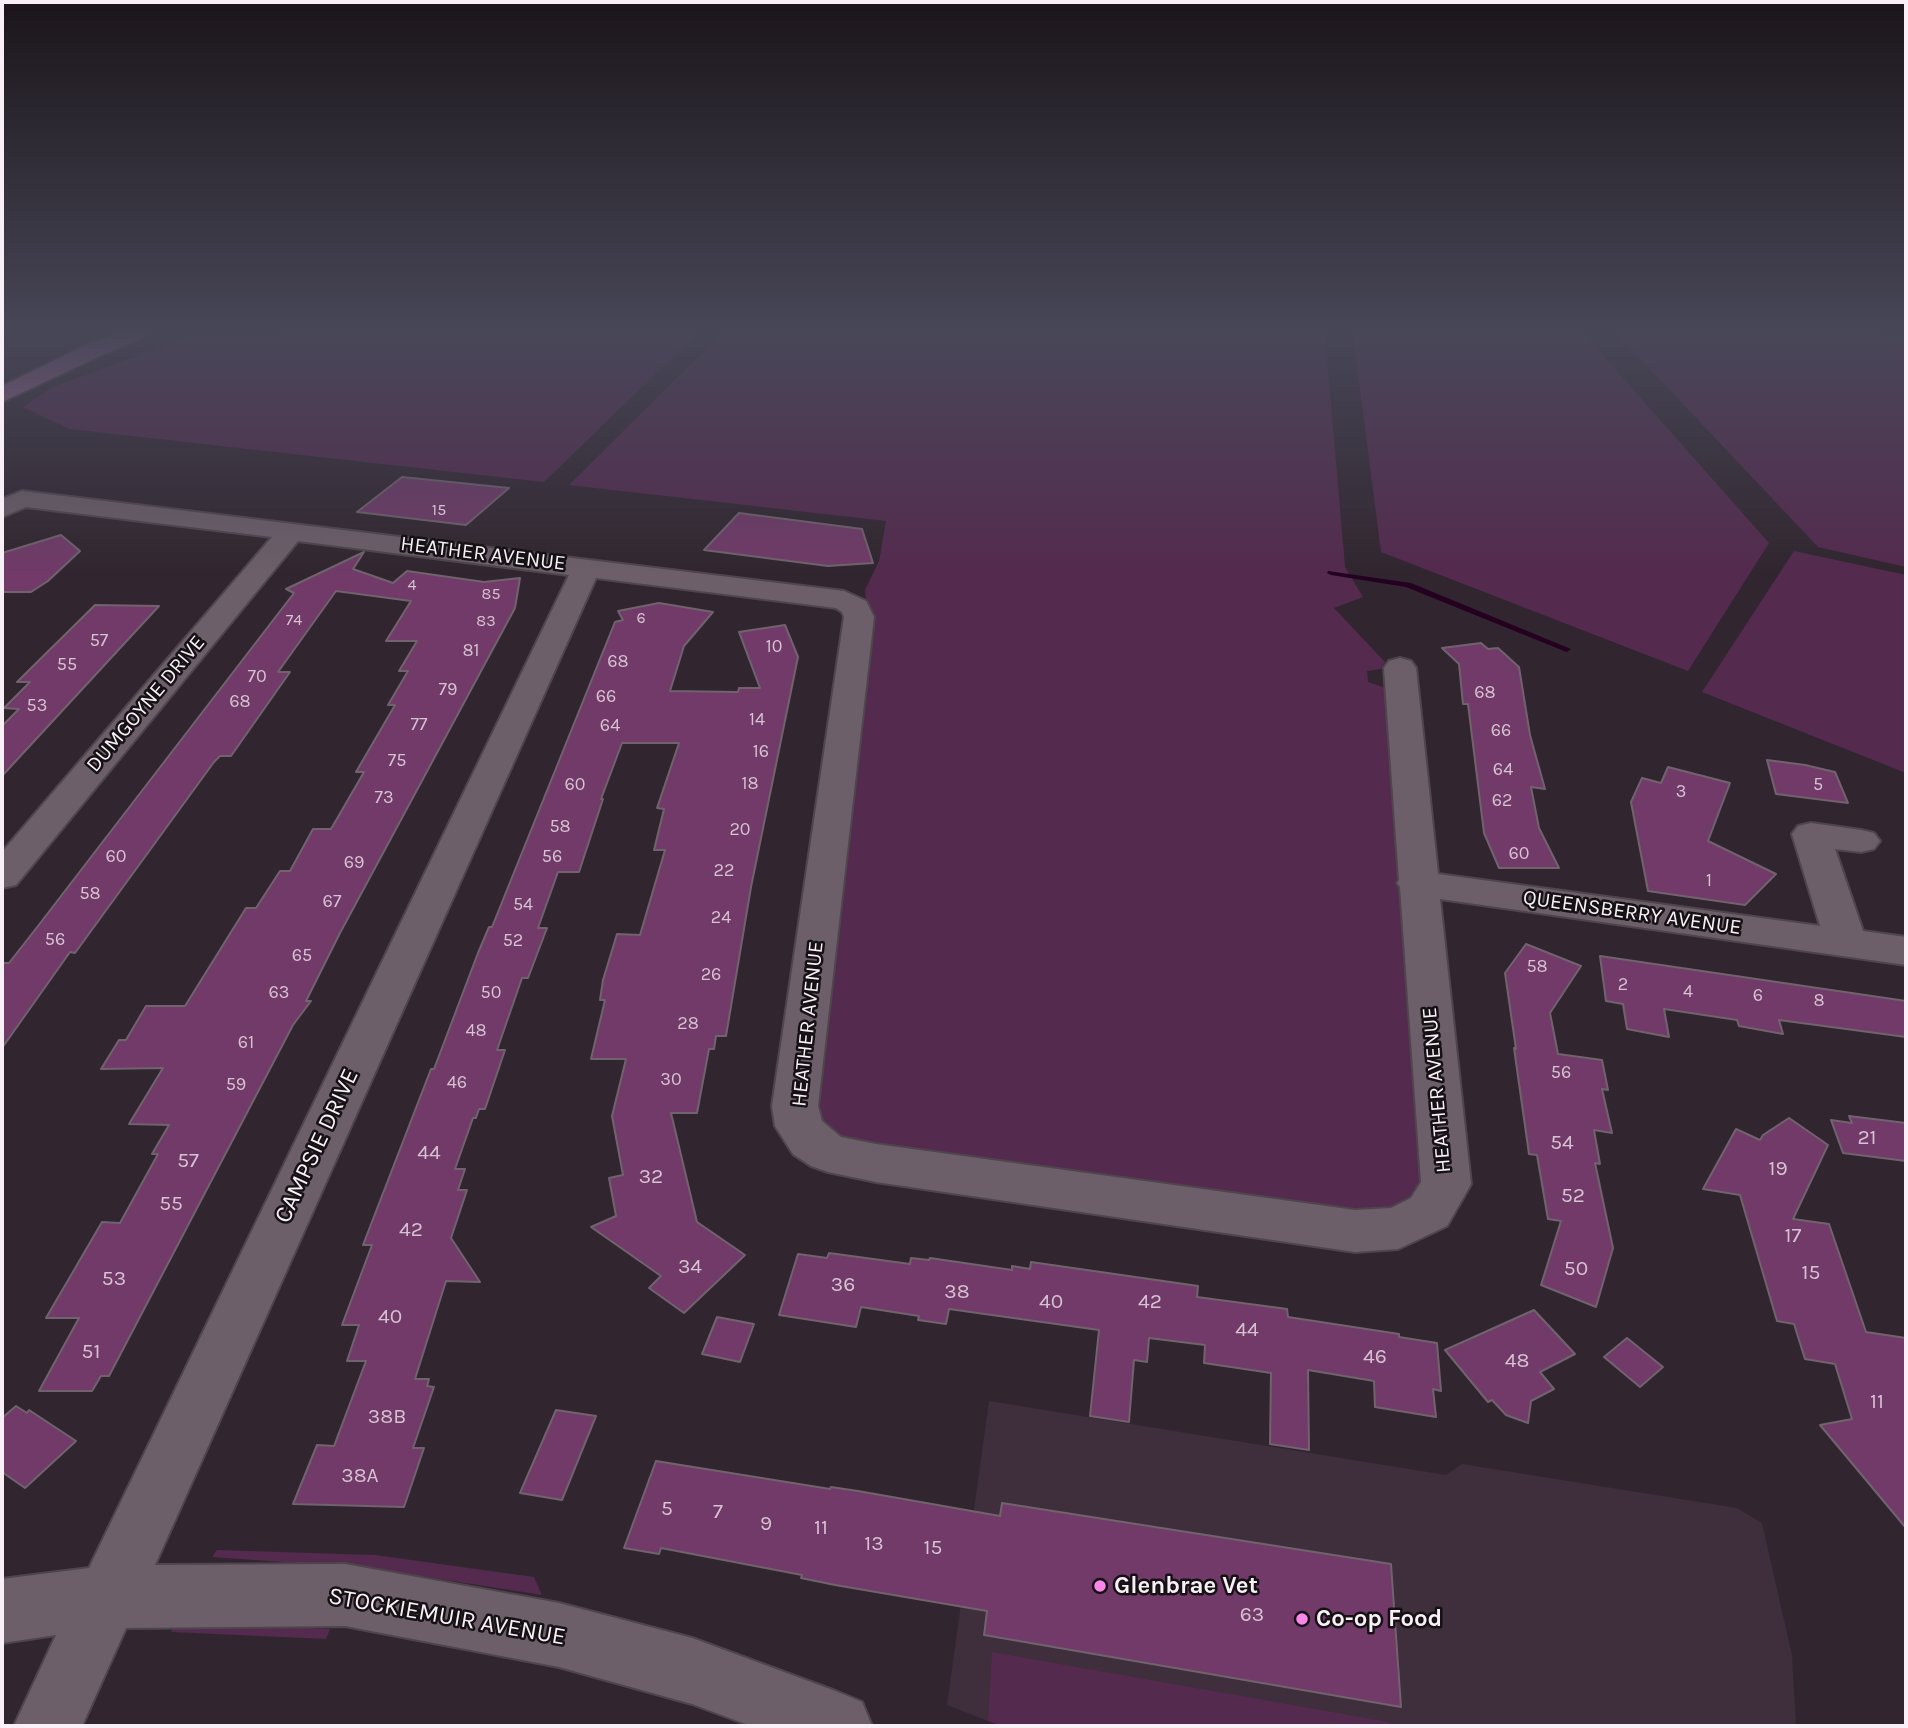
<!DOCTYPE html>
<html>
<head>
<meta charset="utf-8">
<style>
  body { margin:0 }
  #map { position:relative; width:1908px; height:1728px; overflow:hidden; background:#31262f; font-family:Karla,sans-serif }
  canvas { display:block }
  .frame { position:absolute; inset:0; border:4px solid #f8f0f6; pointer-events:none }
</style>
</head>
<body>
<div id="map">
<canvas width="1908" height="1728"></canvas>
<div class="frame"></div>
</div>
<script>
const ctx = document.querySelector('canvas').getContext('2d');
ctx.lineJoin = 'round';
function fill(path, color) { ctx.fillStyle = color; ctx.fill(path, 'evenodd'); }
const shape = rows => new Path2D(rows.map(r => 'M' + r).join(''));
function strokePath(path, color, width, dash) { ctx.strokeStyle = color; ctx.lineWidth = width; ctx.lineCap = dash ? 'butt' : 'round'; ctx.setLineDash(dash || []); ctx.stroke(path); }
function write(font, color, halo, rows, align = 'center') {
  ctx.font = font + ' Karla,sans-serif'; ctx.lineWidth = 5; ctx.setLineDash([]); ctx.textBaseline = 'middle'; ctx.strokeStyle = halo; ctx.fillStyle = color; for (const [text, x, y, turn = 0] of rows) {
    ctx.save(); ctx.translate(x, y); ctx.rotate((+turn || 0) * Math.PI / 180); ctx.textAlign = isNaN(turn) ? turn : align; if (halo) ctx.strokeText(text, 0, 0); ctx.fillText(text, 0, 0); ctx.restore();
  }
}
const built = shape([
  [989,1401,1446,1475,1462,1464,1737,1508,1762,1523,1792,1655,1796,1726,1002,1726,988,1721,947,1705]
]);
const green = shape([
  [697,334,544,482,69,429,23,407,50,388,191,336],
  [721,334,1325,334,1345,567,1363,597,1334,608,1385,662,1381,669,1367,671,1368,682,1386,688,1424,1177,1410,1203,1386,1215,858,1149,814,1120,869,631,865,590,879,561,886,521,569,485],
  [1353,334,1584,334,1769,543,1688,671,1381,552],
  [1617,334,1858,334,1906,337,1906,567,1818,547],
  [1794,551,1906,575,1906,773,1702,692],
  [217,1550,375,1555,534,1577,542,1595,369,1568,212,1557],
  [177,1621,330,1629,326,1639,171,1632],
  [992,1652,1389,1722,1389,1726,1001,1726,988,1721]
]);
const stream = shape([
  [1328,571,1411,583,1571,649,1567,652,1564,651,1406,587,1331,575,1327,573,1328,571]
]);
const building = shape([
  [402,477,509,488,466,525,357,512,402,477],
  [739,513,862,529,873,563,828,566,704,550,739,513],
  [61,535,80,551,48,581,31,592,2,592,2,553,61,535],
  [364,552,353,569,393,583,407,571,484,582,520,578,515,608,340,933,306,1001,311,1001,293,1025,109,1376,101,1376,92,1391,39,1391,79,1318,46,1318,102,1222,120,1223,158,1154,152,1154,169,1125,129,1124,163,1068,101,1069,119,1040,126,1040,146,1006,185,1006,246,908,256,908,280,871,290,871,313,829,331,829,364,772,356,772,395,705,388,705,408,671,399,671,417,641,386,641,411,601,336,591,278,672,290,672,231,756,220,756,214,762,75,953,70,952,2,1048,2,963,9,963,38,926,294,593,286,589,364,552],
  [659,603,713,612,684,646,670,691,738,692,739,688,760,688,739,632,785,625,798,657,751,887,726,1036,716,1036,714,1049,709,1049,697,1113,671,1113,697,1222,745,1255,684,1313,649,1288,661,1276,591,1227,616,1216,609,1178,623,1175,612,1116,626,1059,591,1059,605,1000,600,1000,603,980,617,934,640,935,665,850,654,850,664,809,657,808,679,743,622,743,601,799,603,799,579,872,558,872,538,928,547,928,528,978,522,978,497,1050,505,1050,485,1109,479,1109,476,1118,473,1118,455,1169,465,1169,458,1190,467,1190,451,1238,480,1282,446,1281,415,1379,429,1379,427,1386,434,1387,413,1448,424,1448,404,1507,293,1504,317,1445,334,1446,366,1361,347,1361,359,1325,342,1325,372,1245,363,1245,431,1069,434,1069,478,953,489,927,492,927,615,622,623,620,618,611,659,603],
  [95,605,159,606,2,776,2,726,19,709,4,708,30,682,17,682,95,605],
  [1481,643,1488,649,1498,648,1519,667,1530,735,1545,789,1531,787,1539,828,1559,868,1499,868,1484,833,1468,704,1463,704,1459,664,1442,648,1481,643],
  [1767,760,1805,765,1835,772,1848,803,1776,794,1767,760],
  [1668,767,1730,783,1708,841,1776,874,1745,905,1648,891,1631,802,1642,778,1661,783,1668,767],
  [1526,944,1581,966,1550,1013,1558,1054,1602,1060,1608,1090,1602,1089,1612,1133,1594,1130,1600,1164,1595,1163,1613,1248,1596,1307,1541,1285,1561,1221,1548,1219,1537,1155,1529,1154,1514,1048,1516,1049,1505,973,1526,944],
  [1600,956,1906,1001,1906,1037,1779,1020,1783,1034,1739,1026,1737,1020,1664,1009,1669,1037,1627,1029,1623,1004,1606,1001,1600,956],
  [1849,1116,1906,1123,1906,1161,1843,1153,1831,1120,1852,1123,1849,1116],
  [1789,1118,1828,1145,1793,1219,1829,1224,1866,1332,1906,1338,1906,1528,1820,1425,1852,1419,1835,1364,1805,1359,1794,1324,1777,1321,1740,1195,1703,1189,1736,1129,1760,1140,1763,1135,1789,1118],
  [829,1253,910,1264,911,1258,929,1260,930,1258,1012,1270,1012,1266,1030,1269,1031,1262,1198,1286,1197,1297,1287,1309,1288,1317,1399,1334,1399,1337,1437,1343,1441,1391,1433,1389,1436,1417,1375,1407,1374,1381,1308,1370,1309,1450,1270,1444,1271,1373,1204,1363,1205,1345,1149,1338,1147,1362,1134,1360,1129,1422,1090,1416,1099,1330,949,1309,946,1324,918,1320,919,1316,861,1307,856,1327,779,1315,798,1254,827,1258,829,1253],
  [1534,1310,1575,1354,1540,1372,1554,1389,1531,1401,1528,1423,1506,1415,1492,1400,1488,1402,1445,1350,1534,1310],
  [717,1317,754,1324,740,1362,702,1354,717,1317],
  [1627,1338,1663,1367,1640,1387,1604,1357,1627,1338],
  [16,1406,27,1413,29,1410,76,1441,25,1488,2,1472,2,1418,16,1406],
  [556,1410,596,1416,562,1500,520,1493,556,1410],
  [656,1461,830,1489,831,1487,858,1491,1000,1516,1002,1503,1391,1564,1401,1707,984,1635,987,1611,835,1585,801,1578,802,1575,661,1548,659,1554,624,1548,656,1461]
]);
const minor = shape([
  [22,491,844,591,866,601,874,617,818,1106,822,1121,841,1137,876,1144,1355,1210,1391,1208,1411,1198,1421,1182,1400,887,1397,883,1399,880,1384,668,1389,661,1400,658,1411,661,1416,668,1438,874,1820,926,1792,834,1798,826,1811,823,1861,830,1874,833,1880,841,1874,849,1861,852,1835,849,1863,931,1906,937,1906,965,1440,899,1471,1184,1447,1226,1398,1249,1355,1252,876,1182,828,1172,811,1166,793,1154,775,1126,772,1106,844,617,842,612,836,608,596,578,155,1565,345,1564,559,1603,692,1638,838,1692,862,1702,872,1726,751,1726,692,1704,559,1667,345,1626,126,1628,82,1726,14,1726,56,1635,2,1643,2,1579,89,1568,569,575,298,541,16,885,2,888,2,852,272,537,26,507,2,517,2,499,22,491]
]);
const major = shape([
  [119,334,147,334,144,338,104,354,2,402,2,386,88,344,119,334]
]);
const markers = [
  [1100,1586,7,"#fa87e7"],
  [1302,1619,7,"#fa87e7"]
];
const farNumbernames = [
  ["15",439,510],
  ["4",412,585],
  ["85",491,594],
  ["6",641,618],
  ["74",294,620],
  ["83",486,621]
];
const numberNames = [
  ["57",99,641],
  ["10",774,647],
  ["81",471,651],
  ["68",618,662],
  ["55",67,665],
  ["70",257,677],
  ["79",448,690],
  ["68",1485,693],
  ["66",606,697],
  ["68",240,702],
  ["53",37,706],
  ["14",757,720],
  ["77",419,725],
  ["64",610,726],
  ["66",1501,731],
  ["16",761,752],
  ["75",397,761],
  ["64",1503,770],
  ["18",750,784],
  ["60",575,785],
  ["5",1818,785],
  ["3",1681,792],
  ["73",384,798],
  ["62",1502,801],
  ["58",560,827],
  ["20",740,830],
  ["60",1519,854],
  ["60",116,857],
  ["56",552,857],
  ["69",354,863],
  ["22",724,871],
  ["1",1709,881],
  ["58",90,894],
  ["67",332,902],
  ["54",523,905],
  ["24",721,918],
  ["56",55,940],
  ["52",513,941],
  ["65",302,956],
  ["58",1537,967],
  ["26",711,975],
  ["2",1623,985],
  ["4",1688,992],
  ["63",279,993],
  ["50",491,993],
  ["6",1758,996],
  ["8",1819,1001],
  ["28",688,1024],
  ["48",476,1031],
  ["61",246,1043],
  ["56",1561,1073],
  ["30",671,1080],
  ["46",457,1083],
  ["59",236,1085]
];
const streetNames = [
  ["HEATHER AVENUE",483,554,7],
  ["DUMGOYNE DRIVE",146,704,-50],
  ["QUEENSBERRY AVENUE",1632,913,8],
  ["HEATHER AVENUE",808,1024,-84],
  ["HEATHER AVENUE",1437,1090,-95]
];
const nearNumbernames = [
  ["21",1867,1138],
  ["54",1562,1143],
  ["44",429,1153],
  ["57",188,1161],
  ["19",1778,1169],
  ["32",651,1177],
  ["52",1573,1196],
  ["55",171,1204],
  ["42",411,1230],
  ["17",1793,1236],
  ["34",690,1267],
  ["50",1576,1269],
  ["15",1811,1273],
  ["53",114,1279],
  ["36",843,1285],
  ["38",957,1292],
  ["40",1051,1302],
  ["42",1150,1302],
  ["40",390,1317],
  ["44",1247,1330],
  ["51",91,1352],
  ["46",1375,1357],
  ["48",1517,1361],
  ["11",1877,1402],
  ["38B",387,1417],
  ["38A",360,1476],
  ["5",667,1509],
  ["7",718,1512],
  ["9",766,1524],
  ["11",821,1528],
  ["13",874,1544],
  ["15",933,1548],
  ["63",1252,1615]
];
const nearStreetnames = [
  ["CAMPSIE DRIVE",317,1146,-65],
  ["STOCKIEMUIR AVENUE",447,1617,10]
];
const nearPoinames = [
  ["Glenbrae Vet",1114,1586],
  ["Co-op Food",1316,1619]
];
fill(built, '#3f2e3c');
fill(green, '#542a4e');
fill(stream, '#250121');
fill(building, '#713a68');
strokePath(building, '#70636d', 2);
strokePath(minor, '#4f454d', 4);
strokePath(major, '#4f454d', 4);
fill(minor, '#6c5f69');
fill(major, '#a76b9d');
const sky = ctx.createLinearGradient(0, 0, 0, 575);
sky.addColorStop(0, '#1b151a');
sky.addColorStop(0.58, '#484758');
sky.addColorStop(1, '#48475800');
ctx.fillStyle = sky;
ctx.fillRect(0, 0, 1908, 575);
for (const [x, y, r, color] of markers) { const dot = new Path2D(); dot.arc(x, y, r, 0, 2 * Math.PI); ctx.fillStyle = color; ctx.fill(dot); strokePath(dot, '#161115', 2.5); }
write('16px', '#d6c2d2', null, farNumbernames);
write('18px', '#d6c2d2', null, numberNames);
write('21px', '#f8f0f6', '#161115', streetNames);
write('21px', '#d6c2d2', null, nearNumbernames);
write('24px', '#f8f0f6', '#161115', nearStreetnames);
write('bold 24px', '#f8f0f6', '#161115', nearPoinames, 'left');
</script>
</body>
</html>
